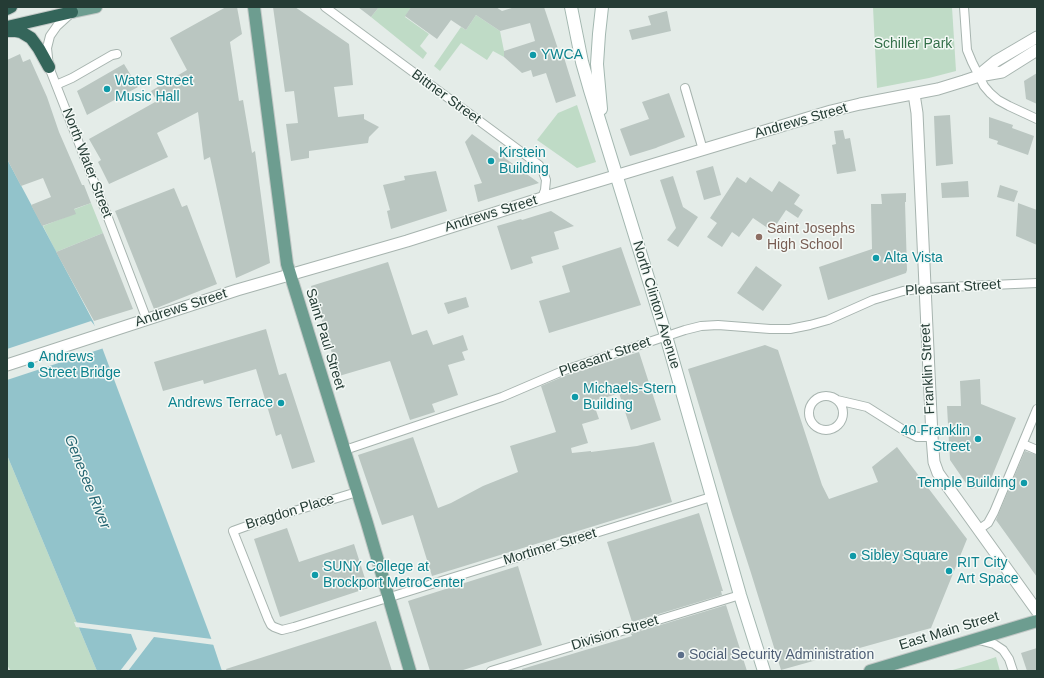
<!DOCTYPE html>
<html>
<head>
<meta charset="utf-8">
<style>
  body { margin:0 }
  #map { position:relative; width:1044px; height:678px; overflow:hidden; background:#e4ece8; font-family:Helvetica,sans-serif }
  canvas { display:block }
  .frame { position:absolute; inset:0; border:8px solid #253c35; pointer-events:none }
</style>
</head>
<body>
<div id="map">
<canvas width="1044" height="678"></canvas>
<div class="frame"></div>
</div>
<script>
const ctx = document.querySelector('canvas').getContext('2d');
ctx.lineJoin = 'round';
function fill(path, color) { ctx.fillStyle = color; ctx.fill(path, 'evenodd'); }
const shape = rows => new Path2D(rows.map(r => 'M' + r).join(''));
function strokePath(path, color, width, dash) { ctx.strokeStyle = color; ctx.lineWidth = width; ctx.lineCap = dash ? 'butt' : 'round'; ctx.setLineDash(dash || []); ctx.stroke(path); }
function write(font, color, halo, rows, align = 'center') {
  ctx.font = font + ' Helvetica,sans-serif'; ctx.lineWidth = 3; ctx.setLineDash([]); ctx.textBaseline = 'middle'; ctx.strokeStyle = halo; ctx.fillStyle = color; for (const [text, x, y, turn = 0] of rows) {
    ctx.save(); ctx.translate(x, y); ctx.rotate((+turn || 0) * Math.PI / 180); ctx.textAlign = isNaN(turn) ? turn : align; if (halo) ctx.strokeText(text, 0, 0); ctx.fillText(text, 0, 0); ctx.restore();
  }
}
const green = shape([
  [379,7,411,7,405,17,429,34,420,46,427,53,423,59,371,17],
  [873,7,952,7,956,71,929,78,877,88],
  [476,15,500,31,504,51,504,57,493,51,487,60,461,43,440,71,434,66,461,27,466,30],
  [577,105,596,162,577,168,537,140,558,113],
  [91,203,103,233,56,252,43,226,71,215,70,211],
  [7,455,97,671,11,671,7,665],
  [996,657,1000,671,949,671,981,662]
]);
const water = shape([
  [7,159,93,321,103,350,211,638,222,671,97,671,7,455]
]);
const pier = shape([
  [91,321,99,331,104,348,7,380,7,349],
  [74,622,212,639,213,638,215,645,154,637,128,671,120,671,137,649,131,634,76,627]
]);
const building = shape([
  [226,7,237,7,242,34,230,42,239,101,243,100,252,153,255,151,270,263,236,278,210,157,204,160,198,112,157,133,168,157,109,184,98,162,101,160,89,139,157,101,151,91,187,70,170,38],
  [273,7,295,7,349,44,353,85,334,87,338,117,364,114,364,119,379,127,369,137,368,143,309,151,309,158,291,161,286,124,298,123,294,91,285,92],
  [358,7,379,7,371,17],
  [411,7,496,7,502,11,515,7,544,7,559,52,562,51,576,96,556,103,546,73,533,77,531,70,522,73,504,57,504,51,535,41,530,23,500,31,476,15,466,30,451,20,437,39,405,16],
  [667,11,671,31,632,40,629,30,651,25,648,16],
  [20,54,23,62,30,59,47,97,59,132,82,185,84,185,91,203,74,209,76,214,42,226,31,205,51,197,43,178,21,186,7,159,7,60],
  [124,64,138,87,87,115,77,91],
  [1037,73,1037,104,1026,99,1024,81],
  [669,93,685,137,658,147,656,148,630,156,620,129,649,119,642,102],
  [950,115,953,164,936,166,934,116],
  [989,117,1013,125,1012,128,1034,136,1028,155,997,144,998,141,989,138],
  [843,130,845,139,850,138,856,171,837,174,832,145,836,144,834,131],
  [472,134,539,183,478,202,474,185,482,183,465,142],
  [713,166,721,195,704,200,696,171],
  [436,171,447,211,391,229,387,211,390,210,383,185,405,180,404,176],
  [673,176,683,207,698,217,678,247,667,240,676,228,660,180],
  [737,177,746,183,750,177,772,192,779,181,800,195,794,204,803,210,798,218,786,210,772,231,753,218,739,237,732,232,722,247,707,237,717,223,710,218],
  [968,181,969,197,942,198,941,183],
  [1000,185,1018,191,1014,202,997,197],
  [174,188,182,207,187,205,217,284,154,309,115,211],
  [906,193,906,202,905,202,907,270,906,273,828,300,819,267,872,249,871,204,882,204,881,194],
  [1018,203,1037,210,1037,245,1016,236],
  [551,211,574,226,554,232,559,249,531,257,533,263,511,270,497,226,521,219,522,220],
  [103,233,133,309,94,321,56,252],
  [621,247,641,305,549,333,539,301,570,292,562,266],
  [388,262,412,335,427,330,433,345,463,335,468,350,462,352,465,360,448,365,458,395,432,404,435,412,410,420,390,361,339,376,311,286],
  [756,266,782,285,763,311,737,293],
  [466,297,469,307,448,314,444,303],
  [266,329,279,375,286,373,315,462,292,469,281,434,276,436,256,369,204,384,203,380,163,391,154,362],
  [765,345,778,350,822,485,829,499,878,482,872,467,897,447,967,539,931,628,781,670,751,573,732,514,688,369],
  [639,352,661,420,631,430,619,393,593,402,599,419,582,424,588,443,571,448,572,453,591,451,591,452,637,446,654,442,672,502,432,576,413,515,382,525,358,455,413,437,438,508,451,503,483,486,518,472,510,446,556,432,541,386,567,375],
  [980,379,981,404,1016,418,988,486,970,489,950,460,947,406,961,406,960,381],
  [1025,451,1037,455,1037,577,996,520],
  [699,513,723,591,721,591,722,595,632,622,607,542],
  [287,528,299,562,354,544,368,588,280,617,254,539],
  [518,566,542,645,460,671,430,671,408,601],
  [726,605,747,671,522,671,522,669,632,636,631,634],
  [376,621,392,671,227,671,226,669],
  [1037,648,1037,671,1027,671,1021,653]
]);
const minor = shape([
  [325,7,539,165,543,172,546,180,545,190,542,198],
  [964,7,967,50,972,62,984,86,990,93,998,100,1009,106,1037,119],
  [69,15,57,26,50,36,47,48,49,67,102,202,147,320],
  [56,85,72,78,112,55,117,54],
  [685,88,703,150],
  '809 413a17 17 0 1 1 34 0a17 17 0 1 1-34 0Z',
  [837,400,867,407,905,431,917,437,932,437],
  [1023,444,1037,450],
  [345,450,502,397,565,370,685,330,701,326,718,325,770,329,790,329,810,325,828,320,873,300,903,291,925,288,1037,283],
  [357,492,258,522,233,531,268,619,271,625,274,627,282,630,294,627,711,497],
  [978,530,988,523,994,512,1037,409],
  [979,640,994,644,1003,650,1009,659,1013,671],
  [491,671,740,595]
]);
const tertiary = shape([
  [979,75,996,61,1037,37],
  [914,94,917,113,932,437,934,462,938,473,1037,611],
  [7,365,237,290,407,241,542,198,831,111,860,104,938,89,964,81,979,76,1002,72,1037,50]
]);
const secondary = shape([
  [571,7,582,62,590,90,666,336,740,595,764,671],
  [601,109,597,64,599,34,602,7]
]);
const primary = shape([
  [254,7,287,264,367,523,410,671],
  [72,12,96,7],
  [870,671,1037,621]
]);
const motorway = shape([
  [7,9,11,7],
  [7,27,72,12],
  [7,31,16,31,21,32,31,38,39,49,49,67]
]);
const markers = [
  [533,55,4,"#0f9aa8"],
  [107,89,4,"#0f9aa8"],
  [491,161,4,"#0f9aa8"],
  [759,237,4,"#8d6e63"],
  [876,258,4,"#0f9aa8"],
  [31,365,4,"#0f9aa8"],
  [575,397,4,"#0f9aa8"],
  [281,403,4,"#0f9aa8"],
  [978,439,4,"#0f9aa8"],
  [1024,483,4,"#0f9aa8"],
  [853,556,4,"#0f9aa8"],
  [949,571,4,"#0f9aa8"],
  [315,575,4,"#0f9aa8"],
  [681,655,4,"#5c6f8a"]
];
const parkNames = [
  ["Schiller Park",913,44]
];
const cultureNames = [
  ["YWCA",541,55],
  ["Water Street",115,81],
  ["Music Hall",115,97],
  ["Kirstein",499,153],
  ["Building",499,169],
  ["Alta Vista",884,258],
  ["Andrews",39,357],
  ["Street Bridge",39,373],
  ["Michaels-Stern",583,389],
  ["Building",583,405],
  ["Andrews Terrace",273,403,"right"],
  ["40 Franklin",970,431,"right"],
  ["Street",970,447,"right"],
  ["Temple Building",1016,483,"right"],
  ["Sibley Square",861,556],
  ["RIT City",957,563],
  ["Art Space",957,579],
  ["SUNY College at",323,567],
  ["Brockport MetroCenter",323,583]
];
const streetNames = [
  ["Bittner Street",446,97,36],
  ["Andrews Street",801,121,-16],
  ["North Water Street",87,163,69],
  ["Andrews Street",491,214,-17],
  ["Pleasant Street",953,288,-4],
  ["North Clinton Avenue",656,305,73],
  ["Andrews Street",181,308,-18],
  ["Saint Paul Street",325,339,73],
  ["Pleasant Street",605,357,-19],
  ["Franklin Street",928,369,-93],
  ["Bragdon Place",290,512,-17],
  ["Mortimer Street",550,547,-17],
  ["East Main Street",949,631,-17],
  ["Division Street",615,633,-17]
];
const educationNames = [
  ["Saint Josephs",767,229],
  ["High School",767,245]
];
const serviceNames = [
  ["Social Security Administration",689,655]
];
const waterNames = [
  ["Genesee River",87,482,68]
];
fill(green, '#bfdbc6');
fill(water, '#92c3cb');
fill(pier, '#e4ece8');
fill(building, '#bac6c1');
strokePath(minor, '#a7b4af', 10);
strokePath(tertiary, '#a7b4af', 13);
strokePath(secondary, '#a3b7b0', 14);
strokePath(primary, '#c2c8c6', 14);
strokePath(motorway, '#c2c8c6', 14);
strokePath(minor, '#fff', 8);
strokePath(tertiary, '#fff', 11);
strokePath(secondary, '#fff', 12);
strokePath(primary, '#6d9d90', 12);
strokePath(motorway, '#34655a', 12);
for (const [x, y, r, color] of markers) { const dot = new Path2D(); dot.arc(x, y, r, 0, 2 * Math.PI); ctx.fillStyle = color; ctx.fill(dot); strokePath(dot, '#f4f9f6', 1.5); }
write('14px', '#336f49', '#f4f9f6', parkNames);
write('14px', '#0d838f', '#f4f9f6', cultureNames, 'left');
write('14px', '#253c35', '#f4f9f6', streetNames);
write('14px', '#785e54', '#f4f9f6', educationNames, 'left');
write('14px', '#4e5e75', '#f4f9f6', serviceNames, 'left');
write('italic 15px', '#256672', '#f4f9f6', waterNames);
</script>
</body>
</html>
